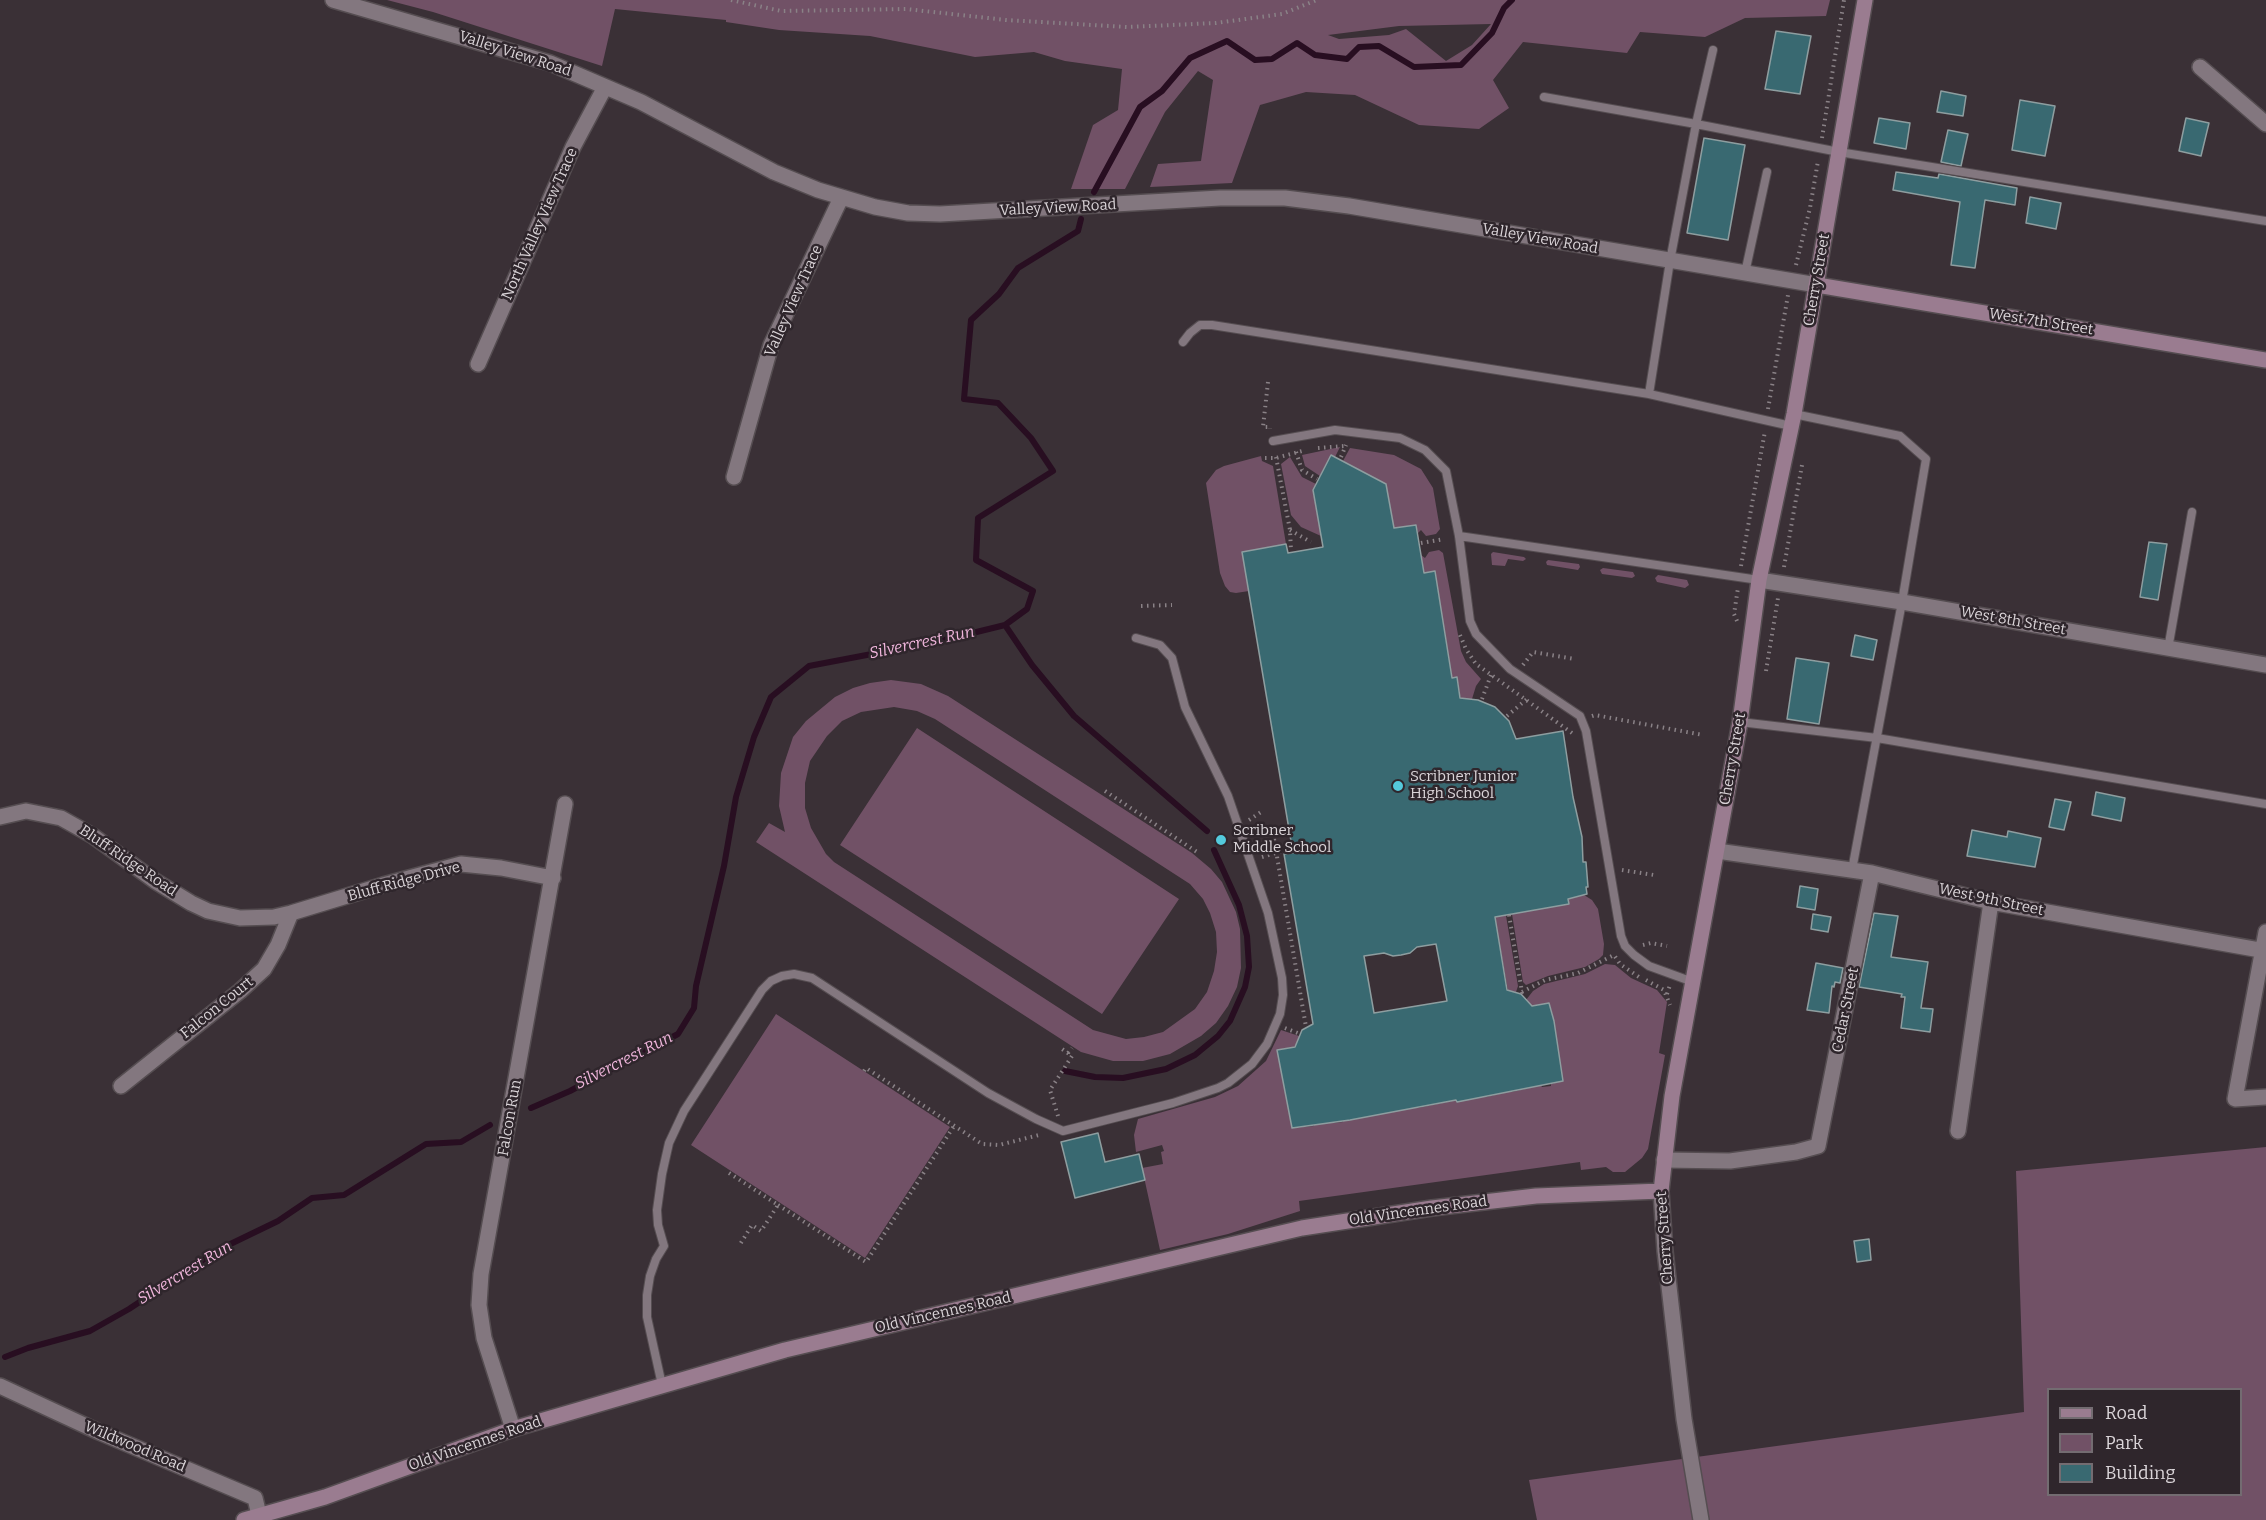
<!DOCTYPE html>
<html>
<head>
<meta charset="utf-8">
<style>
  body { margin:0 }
  #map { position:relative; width:2266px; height:1520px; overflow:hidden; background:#3a3036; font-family:Bitter,serif }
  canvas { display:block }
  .legend { position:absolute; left:2047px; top:1388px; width:195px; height:108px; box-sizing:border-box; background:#2f262c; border:2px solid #736c71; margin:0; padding:8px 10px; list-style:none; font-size:18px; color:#dad4d8 }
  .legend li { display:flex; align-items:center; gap:12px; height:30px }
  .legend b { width:30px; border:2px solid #736c71 }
</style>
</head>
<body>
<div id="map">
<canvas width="2266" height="1520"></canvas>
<ul class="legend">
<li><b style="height:8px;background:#9a7c90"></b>Road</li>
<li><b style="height:16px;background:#715166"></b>Park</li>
<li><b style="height:16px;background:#396971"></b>Building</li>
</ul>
</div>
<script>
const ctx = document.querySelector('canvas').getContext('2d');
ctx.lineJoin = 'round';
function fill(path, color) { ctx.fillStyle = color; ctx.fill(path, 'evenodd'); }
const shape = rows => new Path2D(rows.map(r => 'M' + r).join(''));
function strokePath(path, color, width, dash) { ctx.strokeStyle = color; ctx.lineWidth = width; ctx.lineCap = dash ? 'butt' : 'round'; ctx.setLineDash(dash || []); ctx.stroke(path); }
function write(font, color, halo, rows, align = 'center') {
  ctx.font = font + ' Bitter,serif'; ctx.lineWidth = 5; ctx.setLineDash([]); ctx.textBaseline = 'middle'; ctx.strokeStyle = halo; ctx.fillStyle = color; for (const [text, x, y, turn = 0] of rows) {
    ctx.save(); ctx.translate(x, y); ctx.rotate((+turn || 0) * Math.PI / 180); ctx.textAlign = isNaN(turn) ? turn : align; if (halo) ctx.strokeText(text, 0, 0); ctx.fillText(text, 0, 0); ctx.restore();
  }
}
const green = shape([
  [387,0,1830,0,1826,16,1745,18,1705,37,1640,32,1627,53,1523,42,1493,80,1509,108,1479,129,1419,125,1355,95,1306,92,1260,105,1232,183,1150,187,1158,164,1201,161,1213,80,1198,71,1165,112,1125,189,1071,189,1093,125,1118,110,1122,69,1065,61,1034,52,975,57,870,36,779,30,726,22,726,20,615,9,602,66,433,12],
  [1491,24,1472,45,1446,61,1406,29,1389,35,1339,39,1328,35,1399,26],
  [1340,447,1335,457,1331,455,1320,476,1305,466,1302,455],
  [1350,448,1394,455,1421,469,1433,488,1440,529,1436,534,1426,536,1421,530,1418,533,1416,525,1394,528,1386,484,1343,461],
  [1261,456,1262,461,1273,466,1286,544,1243,552,1249,591,1236,593,1230,592,1225,586,1220,573,1206,483,1216,470,1224,466],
  [1290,457,1302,477,1316,484,1313,491,1321,536,1301,527,1291,515,1281,464],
  [1439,550,1443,553,1461,651,1466,662,1481,679,1476,686,1472,699,1466,699,1464,720,1457,677,1452,678,1435,572,1424,573,1421,555,1425,558,1429,552],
  [1493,552,1524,557,1526,559,1523,561,1508,559,1505,566,1492,565,1491,554],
  [1548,560,1579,564,1580,567,1578,570,1547,565,1546,562],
  [1603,568,1633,572,1635,576,1632,578,1602,574,1600,570],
  [1658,575,1687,580,1689,585,1685,588,1657,582,1655,578],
  [891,680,921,684,948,696,1192,853,1211,869,1222,882,1236,912,1240,929,1241,968,1237,987,1228,1006,1216,1023,1201,1036,1170,1054,1143,1061,1113,1061,1081,1052,756,842,769,823,785,832,779,806,781,773,793,737,806,721,835,697,853,688,870,683],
  [894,707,917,711,935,719,1190,884,1203,899,1210,913,1216,932,1217,952,1214,971,1207,992,1195,1009,1163,1032,1144,1037,1126,1039,1093,1030,834,862,826,854,811,828,805,808,805,783,810,761,827,736,842,721,861,712],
  [917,728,1179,899,1102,1014,840,845],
  [1584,895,1592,900,1598,909,1604,944,1603,955,1599,959,1585,967,1548,976,1526,985,1523,982,1512,914,1569,903,1568,899],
  [1493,908,1505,910,1518,986,1516,992,1508,991],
  [1605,964,1615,965,1631,978,1657,990,1667,1002,1659,1053,1665,1055,1648,1149,1642,1158,1625,1172,1613,1172,1606,1167,1581,1170,1580,1162,1299,1201,1300,1211,1228,1234,1160,1250,1142,1168,1163,1164,1161,1152,1164,1151,1162,1145,1136,1152,1134,1135,1138,1119,1215,1097,1238,1086,1266,1061,1281,1030,1299,1036,1298,1046,1278,1050,1292,1128,1314,1126,1314,1124,1333,1121,1334,1123,1343,1122,1343,1119,1360,1118,1389,1111,1389,1113,1417,1106,1418,1108,1456,1100,1457,1102,1486,1095,1486,1097,1511,1091,1512,1092,1541,1085,1542,1087,1551,1086,1551,1084,1562,1081,1552,1012,1549,1003,1528,1007,1526,1000,1533,991,1544,984,1585,974],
  [776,1014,950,1127,865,1258,691,1145],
  [2266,1147,2266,1520,1537,1520,1529,1480,2024,1412,2016,1171],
  [2048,1390,2240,1390,2240,1494,2048,1494]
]);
const stream = shape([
  [1094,192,1140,107,1162,91,1190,58,1227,41,1255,60,1272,59,1297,43,1315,55,1347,59,1359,47,1379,46,1414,67,1461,65,1492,33,1504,8,1512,0],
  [1005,625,1032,665,1074,716,1207,831],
  [1065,1071,1095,1077,1123,1078,1166,1069,1195,1055,1218,1036,1230,1021,1245,987,1249,967,1247,936,1239,905,1214,850],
  [531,1108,570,1091,678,1034,694,1008,696,986,724,866,736,797,754,737,771,697,809,666,940,641,1005,625,1027,609,1033,591,976,560,978,518,1053,471,1031,438,998,403,964,399,971,320,999,294,1018,268,1078,231,1081,219],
  [5,1357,28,1348,90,1331,129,1309,218,1250,278,1221,312,1198,344,1195,426,1144,461,1142,490,1125]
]);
const building = shape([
  [1776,31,1811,36,1800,94,1765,89,1776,31],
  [1941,91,1966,96,1963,116,1937,112,1941,91],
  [2020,100,2055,106,2045,156,2012,150,2020,100],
  [1879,118,1910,123,1906,149,1874,143,1879,118],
  [2186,118,2209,123,2201,156,2179,151,2186,118],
  [1948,130,1968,134,1961,166,1941,162,1948,130],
  [1704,138,1745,145,1728,240,1687,233,1704,138],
  [1896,172,1938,178,1939,174,2017,188,2015,205,1985,200,1975,268,1951,265,1960,202,1893,190,1896,172],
  [2030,197,2061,203,2056,229,2026,223,2030,197],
  [1331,455,1386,484,1394,528,1416,525,1424,573,1435,571,1452,678,1457,677,1460,698,1478,700,1495,707,1509,721,1516,739,1563,731,1573,797,1582,837,1583,862,1586,862,1588,887,1586,887,1587,894,1568,899,1569,904,1495,917,1507,990,1521,994,1532,1006,1549,1003,1554,1021,1563,1081,1457,1102,1456,1100,1350,1120,1292,1128,1277,1050,1295,1047,1302,1030,1313,1024,1284,854,1293,853,1242,552,1286,544,1288,553,1323,547,1313,490,1331,455],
  [1436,944,1447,1001,1374,1013,1364,956,1384,953,1393,956,1401,955,1410,953,1417,947,1436,944],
  [2149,542,2167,544,2158,600,2140,597,2149,542],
  [1855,635,1877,640,1873,660,1851,656,1855,635],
  [1796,658,1829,663,1819,724,1787,719,1796,658],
  [2096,792,2125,798,2121,821,2092,815,2096,792],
  [2055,799,2071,802,2064,830,2049,827,2055,799],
  [1972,830,2007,837,2008,831,2041,838,2035,867,1967,856,1972,830],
  [1800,886,1818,889,1815,910,1797,907,1800,886],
  [1874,913,1898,916,1891,957,1928,962,1921,1008,1933,1009,1930,1032,1901,1028,1905,997,1901,997,1902,994,1859,987,1874,913],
  [1813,914,1831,917,1828,932,1811,929,1813,914],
  [1816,963,1843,968,1840,983,1835,982,1834,987,1832,986,1829,1013,1807,1010,1816,963],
  [1098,1133,1105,1162,1139,1154,1145,1180,1075,1198,1061,1142,1098,1133],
  [1869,1239,1871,1260,1857,1262,1854,1241,1869,1239]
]);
const path = shape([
  [731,0,781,11,906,9,1006,20,1127,27,1216,23,1282,14,1317,0],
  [1822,138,1844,0],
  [1796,265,1810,208,1818,161],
  [1268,382,1263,427,1270,427,1270,429],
  [1768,409,1788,295],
  [1318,448,1344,446],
  [1296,452,1302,470,1317,479],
  [1276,457,1290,530,1291,551],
  [1341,457,1346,445],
  [1265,458,1276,458,1302,451],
  [1290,530,1311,542],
  [1421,543,1444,539],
  [1741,566,1765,431],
  [1784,567,1802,465],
  [1141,606,1172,605],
  [1737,621,1734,614,1738,588],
  [1460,635,1466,649,1476,664,1572,733],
  [1523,665,1533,652,1575,659],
  [1766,671,1778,598],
  [1482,699,1491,675],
  [1507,716,1527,699],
  [1592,716,1595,715,1703,735],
  [1105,791,1197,852],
  [1249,820,1264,810],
  [1274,839,1306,1027],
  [1262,857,1293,848],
  [1622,870,1654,875],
  [1509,915,1522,992,1545,980,1578,973,1614,955,1620,964,1639,977],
  [1643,945,1651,943,1667,946],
  [1646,980,1664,990,1670,1005],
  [1667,994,1670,985],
  [1285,1028,1300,1034],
  [1068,1053,1072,1048],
  [864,1071,866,1068,982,1144,999,1145,1039,1135],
  [1058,1116,1050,1090,1072,1056,1062,1049],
  [729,1173,778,1205,761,1231,752,1225,739,1246],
  [778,1205,866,1262,954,1126]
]);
const lane = shape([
  [1544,97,1696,124,1713,50],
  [1745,273,1767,172],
  [1183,342,1190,333,1200,325,1212,325,1649,394,1791,426],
  [1649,394,1670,261,1696,124,1839,152,2266,221],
  [1794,414,1900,436,1926,459,1902,602,1852,870],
  [1273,441,1335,430,1400,438,1425,450,1446,471,1459,536,1470,621,1476,634,1510,669,1580,716,1586,731,1621,936,1625,946,1634,955,1649,966,1693,982],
  [1459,536,1759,580],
  [2168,649,2192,512],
  [1740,722,1877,738,2266,804],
  [662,1385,647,1317,647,1295,650,1276,656,1259,664,1246,658,1225,657,1210,662,1174,669,1143,684,1111,762,990,771,981,782,976,794,974,812,978,988,1093,1036,1119,1063,1131,1173,1103,1218,1088,1228,1083,1252,1064,1267,1044,1280,1014,1283,995,1282,978,1268,913,1228,796,1185,707,1172,658,1160,645,1136,638]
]);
const street = shape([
  [333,0,550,63,641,102,774,172,818,190,875,207,908,213,940,214,1220,198,1285,198,1349,206,1817,285],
  [2200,67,2266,124],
  [478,364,573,147,605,87],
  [734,477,771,345,841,198],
  [1759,580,1902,602,2266,665],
  [0,817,26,811,61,818,93,836,155,881,191,903,208,911,240,918,274,917,291,913,383,885,461,864,501,868,553,878],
  [1717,851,1872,873,1991,902,2266,951],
  [2266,932,2235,1099,2266,1097],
  [121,1086,240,991,264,969,278,945,291,913],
  [1958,1131,1991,902],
  [1664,1160,1730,1161,1796,1152,1818,1146,1872,873],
  [1661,1191,1665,1251,1684,1419,1701,1520],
  [0,1386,99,1432,255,1498,259,1515],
  [513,1429,484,1338,479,1305,481,1274,565,804]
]);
const secondary = shape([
  [1817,285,2266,360],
  [244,1520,325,1497,513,1429,785,1350,1302,1228,1432,1208,1536,1196,1661,1191,1672,1096,1740,722,1759,580,1794,414,1865,0]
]);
const markers = [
  [1398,786,6,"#54cadc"],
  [1221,840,6,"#54cadc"]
];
const streetNames = [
  ["Valley View Road",515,54,18],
  ["Valley View Road",1058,208,-3],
  ["North Valley View Trace",540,224,-66],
  ["Valley View Road",1540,239,10],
  ["Cherry Street",1817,280,-80],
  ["Valley View Trace",794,301,-66],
  ["West 7th Street",2041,322,9],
  ["West 8th Street",2013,621,10],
  ["Cherry Street",1733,759,-80],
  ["Bluff Ridge Road",128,861,34],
  ["Bluff Ridge Drive",404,882,-15],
  ["West 9th Street",1991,900,12],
  ["Falcon Court",217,1008,-39],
  ["Cedar Street",1846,1010,-79],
  ["Falcon Run",510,1118,-80],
  ["Old Vincennes Road",1418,1211,-8],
  ["Cherry Street",1665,1238,-94],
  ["Old Vincennes Road",943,1313,-13],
  ["Old Vincennes Road",475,1444,-19],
  ["Wildwood Road",135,1447,23]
];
const poiNames = [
  ["Scribner Junior",1410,777],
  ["High School",1410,794],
  ["Scribner",1233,831],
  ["Middle School",1233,848]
];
const waterNames = [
  ["Silvercrest Run",922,643,-12],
  ["Silvercrest Run",624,1061,-27],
  ["Silvercrest Run",185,1273,-31]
];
fill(green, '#715166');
strokePath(stream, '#280e21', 6);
fill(building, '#396971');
strokePath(building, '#8e9ea0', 1.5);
strokePath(lane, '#554d51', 10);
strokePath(street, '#554d51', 18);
strokePath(secondary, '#554d51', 18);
strokePath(path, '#8a8287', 4, [1.5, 4.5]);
strokePath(lane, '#83777f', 8);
strokePath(street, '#83777f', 15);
strokePath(secondary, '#9a7c90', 15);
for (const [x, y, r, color] of markers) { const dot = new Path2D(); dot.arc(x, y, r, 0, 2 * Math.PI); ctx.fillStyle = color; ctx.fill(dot); strokePath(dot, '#2f262c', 2); }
write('15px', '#dad4d8', '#2f262c', streetNames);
write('15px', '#dad4d8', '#2f262c', poiNames, 'left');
write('italic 16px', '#efb5db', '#2f262c', waterNames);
</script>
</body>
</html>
